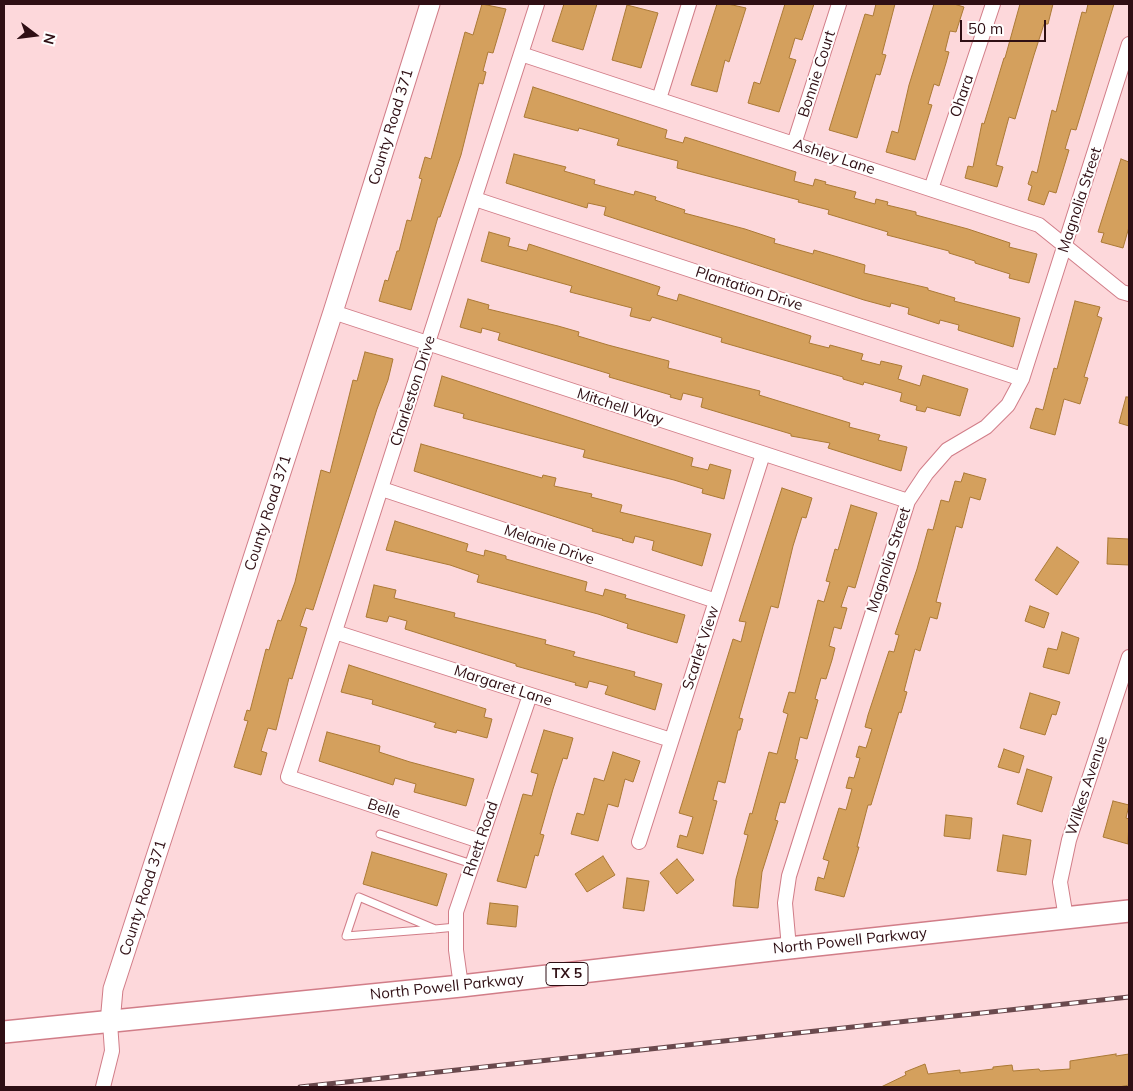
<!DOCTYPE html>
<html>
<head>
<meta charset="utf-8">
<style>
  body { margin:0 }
  #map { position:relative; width:1133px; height:1091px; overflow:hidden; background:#fdd8db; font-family:Mulish,sans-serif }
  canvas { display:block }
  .frame { position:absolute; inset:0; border:5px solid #2f0f14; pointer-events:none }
  .north { position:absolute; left:10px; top:10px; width:50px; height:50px; -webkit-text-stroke:4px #fff; paint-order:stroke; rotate:105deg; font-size:14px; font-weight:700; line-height:20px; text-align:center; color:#2f0f14 }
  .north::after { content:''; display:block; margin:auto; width:18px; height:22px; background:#2f0f14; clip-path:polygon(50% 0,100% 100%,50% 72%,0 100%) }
  .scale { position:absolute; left:960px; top:20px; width:86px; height:22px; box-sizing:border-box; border:2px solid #2f0f14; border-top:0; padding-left:6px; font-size:15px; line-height:18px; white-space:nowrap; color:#2f0f14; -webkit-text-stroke:4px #fff; paint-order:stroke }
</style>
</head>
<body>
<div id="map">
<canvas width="1133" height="1091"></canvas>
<div class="frame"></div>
<div class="north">N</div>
<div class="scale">50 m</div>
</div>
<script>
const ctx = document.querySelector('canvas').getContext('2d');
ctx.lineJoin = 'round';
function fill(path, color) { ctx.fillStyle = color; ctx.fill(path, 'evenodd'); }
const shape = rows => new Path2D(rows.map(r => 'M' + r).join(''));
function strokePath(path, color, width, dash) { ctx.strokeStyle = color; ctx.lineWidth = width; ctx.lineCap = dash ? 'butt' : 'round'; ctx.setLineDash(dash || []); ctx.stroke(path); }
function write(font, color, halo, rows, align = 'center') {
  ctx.font = font + ' Mulish,sans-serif'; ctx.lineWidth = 4; ctx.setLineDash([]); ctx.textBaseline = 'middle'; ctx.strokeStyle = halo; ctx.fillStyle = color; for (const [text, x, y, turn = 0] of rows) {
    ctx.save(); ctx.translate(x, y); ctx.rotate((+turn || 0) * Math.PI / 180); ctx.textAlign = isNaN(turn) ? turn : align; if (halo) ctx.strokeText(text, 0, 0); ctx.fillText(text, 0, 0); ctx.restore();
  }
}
const building = shape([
  [482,4,506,9,493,53,488,52,483,71,486,72,483,84,479,83,461,155,440,217,438,217,411,310,379,301,385,280,388,281,397,251,399,251,407,220,411,221,422,179,419,178,425,157,431,159,465,32,473,35,482,4],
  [564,4,597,4,583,50,552,41,564,4],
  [717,4,728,4,746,8,729,62,725,60,717,92,691,85,717,4],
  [785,4,814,4,802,40,795,38,789,58,796,60,779,112,748,103,754,82,760,84,785,4],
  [876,4,895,4,882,54,886,55,880,75,876,74,857,138,829,130,865,14,873,16,876,4],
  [934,4,954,4,964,7,956,32,950,31,945,51,949,52,946,63,939,86,934,84,928,104,932,105,915,160,886,152,892,131,898,133,909,85,934,4],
  [1020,4,1053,4,1048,24,1044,24,1034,55,1015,119,1009,117,996,165,1003,167,997,187,965,178,968,166,973,167,982,123,984,124,1004,58,1005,58,1020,4],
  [1088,4,1114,4,1076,130,1071,129,1065,149,1069,150,1056,193,1049,191,1044,205,1028,200,1032,186,1028,184,1032,171,1037,173,1052,110,1056,112,1082,12,1086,13,1088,4],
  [627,5,658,13,641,68,612,60,627,5],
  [533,87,667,130,665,138,683,143,685,137,796,172,794,181,813,186,815,179,826,182,825,184,856,192,854,198,875,204,876,199,888,202,887,205,916,212,916,215,968,229,1010,243,1009,247,1037,254,1029,283,1009,278,1010,274,975,263,975,261,949,253,949,251,887,235,888,232,828,214,829,210,798,202,799,200,677,168,678,161,617,145,619,139,579,128,578,131,524,117,533,87],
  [514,154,566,167,564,171,595,180,594,184,634,195,635,191,656,197,655,200,685,210,684,213,745,229,775,239,774,243,813,254,814,250,865,265,864,273,928,288,928,290,955,298,954,301,1020,318,1013,347,958,330,959,325,940,320,939,324,908,314,909,308,891,303,890,307,864,300,604,215,606,207,588,203,587,208,506,183,514,154],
  [1121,159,1129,162,1129,227,1123,248,1101,242,1104,233,1098,232,1121,159],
  [489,232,510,238,508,246,527,251,529,244,660,287,657,295,677,301,679,294,811,336,809,343,829,348,830,345,863,354,861,360,880,365,881,361,902,366,898,379,920,386,923,375,968,389,960,416,927,407,925,412,916,410,917,406,900,401,902,393,864,382,863,385,843,379,843,377,721,342,722,338,652,317,650,321,630,316,632,308,570,292,572,286,481,261,489,232],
  [468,299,489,305,488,309,558,326,579,332,578,336,608,345,669,361,668,368,760,391,759,395,850,423,849,427,880,435,878,440,907,447,901,471,828,448,830,443,791,436,791,434,701,407,703,398,683,393,681,400,670,397,671,395,609,377,610,374,498,340,500,333,482,328,481,333,460,327,468,299],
  [1075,301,1100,307,1097,316,1102,318,1084,377,1088,378,1080,404,1064,399,1055,435,1030,428,1036,408,1043,410,1054,368,1057,369,1075,301],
  [365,352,393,359,388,380,377,409,313,610,306,608,300,626,307,628,292,679,289,678,276,730,268,728,261,751,267,753,261,775,234,767,248,721,244,720,247,710,250,711,266,649,269,650,278,620,281,621,295,582,321,470,330,473,353,380,357,381,365,352],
  [442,376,693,458,691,466,708,470,710,464,731,470,724,499,702,493,703,489,674,480,583,457,585,450,463,418,464,414,434,406,442,376],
  [1126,397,1129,397,1129,426,1119,423,1126,397],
  [421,444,542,478,543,475,556,478,554,486,592,494,591,497,622,505,620,512,711,534,702,566,652,550,654,541,635,536,633,543,622,540,623,539,592,531,593,529,414,471,421,444],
  [964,473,986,479,980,500,970,497,962,528,956,526,936,602,941,603,937,619,930,617,920,651,915,649,904,691,907,692,901,713,899,712,871,805,868,805,857,847,859,847,844,897,815,890,818,877,824,879,829,861,823,859,839,808,846,810,852,789,846,788,849,777,854,778,860,758,856,757,859,746,866,748,872,729,865,727,868,715,889,651,894,652,899,635,895,634,917,569,928,529,933,530,941,500,949,502,955,481,961,482,964,473],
  [782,488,812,498,806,518,802,517,793,546,778,608,771,606,762,637,739,718,743,719,740,730,738,730,725,783,718,781,713,800,717,801,703,854,677,847,680,835,687,837,693,817,679,813,733,639,741,642,746,622,739,621,782,488],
  [851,505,877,513,855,588,848,586,841,607,847,608,841,629,834,627,829,646,835,648,832,660,826,679,821,678,815,699,818,700,807,739,800,737,795,759,798,760,785,803,780,802,775,820,778,821,762,872,758,908,733,906,736,879,748,835,744,834,750,813,752,814,769,752,777,754,788,714,783,712,789,692,795,693,818,600,824,602,830,582,826,581,835,549,838,550,851,505],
  [395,521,468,544,466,551,484,556,485,550,506,556,506,559,587,582,585,591,603,596,605,589,626,595,625,598,685,615,677,643,627,628,628,624,598,614,477,582,479,575,450,565,386,550,395,521],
  [1108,538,1129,539,1129,565,1107,564,1108,538],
  [1057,547,1079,562,1057,595,1035,580,1057,547],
  [374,585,396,590,394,598,455,613,454,617,546,640,545,644,575,652,573,656,635,672,634,676,662,684,655,710,605,694,608,686,589,681,587,688,575,685,576,683,516,666,516,664,405,629,407,621,389,616,387,622,366,617,374,585],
  [1030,606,1049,613,1044,628,1025,621,1030,606],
  [1062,632,1079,638,1069,674,1043,667,1048,648,1057,650,1062,632],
  [349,665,486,709,484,717,492,719,487,738,457,730,456,733,434,727,436,723,372,704,373,700,341,692,349,665],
  [1030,693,1060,702,1056,715,1052,714,1045,735,1020,728,1030,693],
  [544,730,573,738,567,759,563,758,553,789,540,834,544,835,538,856,535,855,526,888,497,881,523,794,532,796,538,774,531,772,544,730],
  [327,732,380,746,379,752,410,762,474,779,466,806,414,792,416,784,395,778,393,785,319,761,327,732],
  [1004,749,1024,756,1019,773,998,767,1004,749],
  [613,752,640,761,633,782,625,779,618,807,608,804,598,841,571,834,577,813,584,815,594,778,604,781,613,752],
  [1027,769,1052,777,1042,812,1017,804,1027,769],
  [1113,801,1129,805,1126,818,1129,819,1128,844,1103,837,1113,801],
  [946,815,972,818,970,839,944,836,946,815],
  [1003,835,1031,840,1026,875,997,871,1003,835],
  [372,852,447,874,437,906,363,884,372,852],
  [603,856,615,875,587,892,575,874,603,856],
  [677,859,694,880,677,894,660,873,677,859],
  [627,878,649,881,644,911,623,908,627,878],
  [490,903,518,906,516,927,487,924,490,903],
  [1116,1054,1116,1056,1129,1054,1129,1085,1119,1087,881,1087,906,1075,905,1072,925,1064,928,1074,960,1070,960,1073,993,1069,993,1067,1012,1065,1013,1071,1039,1069,1040,1071,1070,1069,1070,1061,1116,1054]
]);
const lane = shape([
  [380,834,472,864],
  [435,929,359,897,346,936,435,929,456,927]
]);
const street = shape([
  [521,54,1039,225,1122,292,1129,294],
  [659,99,689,4],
  [794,144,839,4],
  [931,189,993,4],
  [475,199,1022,379],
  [333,312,908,501],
  [382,489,716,601],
  [335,632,671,740],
  [480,841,288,777,537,4],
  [639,842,763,454],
  [1066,918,1060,882,1069,840,1129,657],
  [789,948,785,903,789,876,908,501,926,474,947,450,986,427,1008,405,1022,379,1129,44],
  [461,986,456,950,456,912,530,695],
  [103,1087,112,1051,110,1023]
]);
const secondary = shape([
  [110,1023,113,989,333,312,430,4]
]);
const primary = shape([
  [4,1032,461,986,789,948,1129,911]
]);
const rail = shape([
  [300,1087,1129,997]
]);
const shields = [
  [567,974,42]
];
const shieldNames = [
  ["TX 5",567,974]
];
const streetNames = [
  ["Bonnie Court",817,74,-72],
  ["Ohara",962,96,-71],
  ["County Road 371",391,127,-73],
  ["Ashley Lane",834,157,18],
  ["Magnolia Street",1080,200,-72],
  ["Plantation Drive",749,289,18],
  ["Charleston Drive",413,391,-72],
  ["Mitchell Way",620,407,18],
  ["County Road 371",268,513,-72],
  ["Melanie Drive",549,545,19],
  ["Magnolia Street",889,560,-72],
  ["Scarlet View",701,648,-72],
  ["Margaret Lane",503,686,18],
  ["Wilkes Avenue",1087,786,-72],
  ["Belle",384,809,18],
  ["Rhett Road",481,839,-71],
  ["County Road 371",143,898,-72],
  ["North Powell Parkway",850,941,-6],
  ["North Powell Parkway",447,987,-6]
];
fill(building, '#d4a05d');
strokePath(building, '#ab7935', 1);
strokePath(lane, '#d17d88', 9);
strokePath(street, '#d17d88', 16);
strokePath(secondary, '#d17d88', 21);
strokePath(primary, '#d17d88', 24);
strokePath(lane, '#fff', 7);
strokePath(street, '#fff', 14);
strokePath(secondary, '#fff', 19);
strokePath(primary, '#fff', 21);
strokePath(rail, '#6a494d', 5);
strokePath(rail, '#fff', 3, [9]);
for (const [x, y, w] of shields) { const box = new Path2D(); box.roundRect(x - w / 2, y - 11.5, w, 23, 4); ctx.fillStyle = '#fff'; ctx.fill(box); strokePath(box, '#2f0f14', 1); }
write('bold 14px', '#2f0f14', null, shieldNames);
write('15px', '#2f0f14', '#fff', streetNames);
</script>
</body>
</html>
